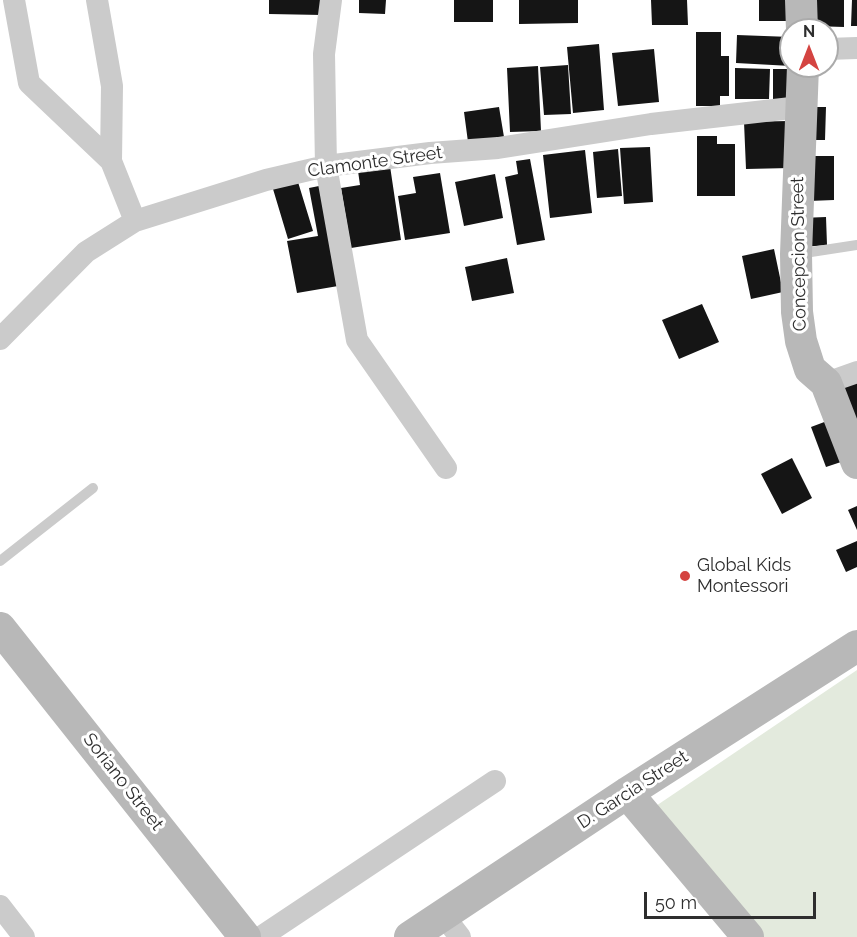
<!DOCTYPE html>
<html>
<head>
<meta charset="utf-8">
<style>
  body { margin:0 }
  #map { position:relative; width:857px; height:937px; overflow:hidden; background:#fff; font-family:Raleway,sans-serif }
  canvas { display:block }
  .north { position:absolute; left:779px; top:18px; width:60px; height:60px; box-sizing:border-box; background:#fff; border:2px solid #ababab; border-radius:50%; rotate:0deg; font-size:16px; font-weight:700; line-height:24px; text-align:center; color:#2e2e2e }
  .north::after { content:''; display:block; margin:auto; width:21px; height:27px; background:#d44441; clip-path:polygon(50% 0,100% 100%,50% 72%,0 100%) }
  .scale { position:absolute; left:644px; top:892px; width:172px; height:27px; box-sizing:border-box; border:3px solid #2e2e2e; border-top:0; padding-left:8px; font-size:18px; line-height:21px; white-space:nowrap; color:#2e2e2e; -webkit-text-stroke:4px #fff; paint-order:stroke }
</style>
</head>
<body>
<div id="map">
<canvas width="857" height="937"></canvas>
<div class="north">N</div>
<div class="scale">50 m</div>
</div>
<script>
const ctx = document.querySelector('canvas').getContext('2d');
ctx.lineJoin = 'round';
function fill(path, color) { ctx.fillStyle = color; ctx.fill(path, 'evenodd'); }
const shape = rows => new Path2D(rows.map(r => 'M' + r).join(''));
function strokePath(path, color, width, dash) { ctx.strokeStyle = color; ctx.lineWidth = width; ctx.lineCap = dash ? 'butt' : 'round'; ctx.setLineDash(dash || []); ctx.stroke(path); }
function write(font, color, halo, rows, align = 'center') {
  ctx.font = font + ' Raleway,sans-serif'; ctx.lineWidth = 6; ctx.setLineDash([]); ctx.textBaseline = 'middle'; ctx.strokeStyle = halo; ctx.fillStyle = color; for (const [text, x, y, turn = 0] of rows) {
    ctx.save(); ctx.translate(x, y); ctx.rotate((+turn || 0) * Math.PI / 180); ctx.textAlign = isNaN(turn) ? turn : align; if (halo) ctx.strokeText(text, 0, 0); ctx.fillText(text, 0, 0); ctx.restore();
  }
}
const green = shape([
  [857,670,857,937,764,937,647,812]
]);
const building = shape([
  [269,0,322,0,322,15,269,14],
  [359,0,386,0,385,14,359,13],
  [454,0,493,0,493,22,454,22],
  [519,0,578,0,578,23,519,24],
  [651,0,687,0,688,25,652,25],
  [759,0,789,0,789,21,759,21],
  [814,0,844,0,844,27,813,26],
  [852,0,857,0,857,26,851,26],
  [696,32,721,32,721,56,729,56,729,96,720,96,720,106,696,106],
  [737,35,791,37,791,66,736,63],
  [599,44,604,110,573,113,567,47],
  [654,49,659,102,618,106,612,53],
  [568,65,571,114,544,115,540,67],
  [538,66,541,131,510,132,507,68],
  [735,68,770,69,769,99,735,99],
  [773,69,792,69,792,99,773,99],
  [499,107,504,137,468,142,464,112],
  [806,107,826,107,825,140,806,140],
  [788,121,790,168,746,169,744,122],
  [697,136,717,136,717,144,735,144,735,196,697,196],
  [650,147,653,202,624,204,620,148],
  [618,149,622,196,597,198,593,152],
  [585,150,592,213,550,218,543,155],
  [808,156,834,156,834,200,809,201],
  [530,159,545,240,517,245,505,177,518,174,516,161],
  [390,166,401,240,351,248,341,188,360,185,358,171],
  [440,173,450,233,405,240,398,196,416,193,413,177],
  [495,174,503,218,464,226,455,182],
  [298,182,313,231,288,239,273,189],
  [324,185,344,285,297,293,287,241,318,236,309,188],
  [826,217,827,245,803,247,801,218],
  [774,249,783,292,751,299,742,256],
  [507,258,514,293,472,301,465,267],
  [702,304,719,342,679,359,662,320],
  [857,382,857,425,837,388],
  [835,418,850,459,826,467,811,427],
  [792,458,812,498,782,514,761,474],
  [857,506,857,530,848,510],
  [857,541,857,567,846,572,836,550]
]);
const lane = shape([
  [798,254,857,245],
  [0,561,93,488]
]);
const street = shape([
  [14,0,29,83,111,161],
  [97,0,112,86,111,161,135,221],
  [331,0,324,54,326,166,357,340,446,468],
  [827,49,857,48],
  [0,339,86,252,135,221,266,180,326,166,430,153,498,148,651,124,800,107],
  [826,383,857,372],
  [0,906,24,937],
  [443,915,460,937],
  [261,937,495,781]
]);
const secondary = shape([
  [801,0,802,30],
  [803,66,796,254,797,312,801,341,810,369,826,383,857,463],
  [0,628,245,937],
  [627,793,748,937],
  [410,937,627,793,857,646]
]);
const markers = [
  [685,576,6,"#d44441"]
];
const streetNames = [
  ["Clamonte Street",375,162,-8],
  ["Concepcion Street",799,254,-91],
  ["Soriano Street",123,782,52],
  ["D. Garcia Street",633,790,-33]
];
const poiNames = [
  ["Global Kids",697,566],
  ["Montessori",697,587]
];
fill(green, '#e3eadd');
fill(building, '#151515');
strokePath(lane, '#cbcbcb', 10);
strokePath(street, '#cbcbcb', 22);
strokePath(secondary, '#b8b8b8', 32);
for (const [x, y, r, color] of markers) { const dot = new Path2D(); dot.arc(x, y, r, 0, 2 * Math.PI); ctx.fillStyle = color; ctx.fill(dot); strokePath(dot, '#fff', 2); }
write('18px', '#2e2e2e', '#fff', streetNames);
write('18px', '#2e2e2e', '#fff', poiNames, 'left');
</script>
</body>
</html>
